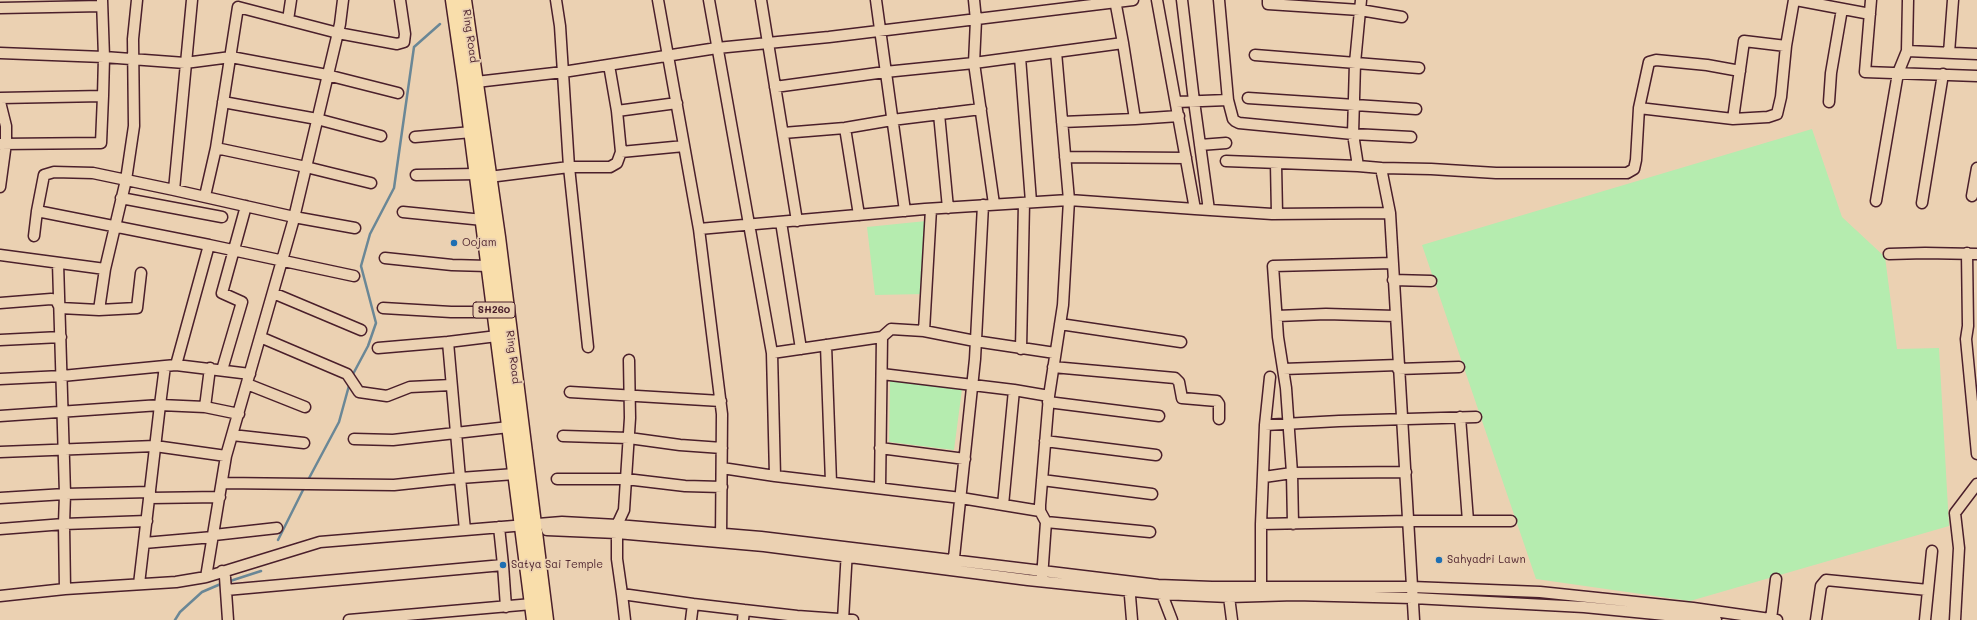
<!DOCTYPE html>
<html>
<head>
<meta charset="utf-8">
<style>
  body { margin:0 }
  canvas { display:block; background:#ebd1b2 }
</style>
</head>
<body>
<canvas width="1977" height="620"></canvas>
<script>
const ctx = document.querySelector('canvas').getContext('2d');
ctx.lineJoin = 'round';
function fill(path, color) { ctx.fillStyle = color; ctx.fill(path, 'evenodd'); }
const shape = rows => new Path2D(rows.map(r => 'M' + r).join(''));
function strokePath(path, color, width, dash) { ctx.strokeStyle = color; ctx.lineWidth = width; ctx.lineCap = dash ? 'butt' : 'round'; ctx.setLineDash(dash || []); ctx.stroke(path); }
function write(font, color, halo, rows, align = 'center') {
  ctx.font = font + ' Mali,sans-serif'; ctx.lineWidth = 3.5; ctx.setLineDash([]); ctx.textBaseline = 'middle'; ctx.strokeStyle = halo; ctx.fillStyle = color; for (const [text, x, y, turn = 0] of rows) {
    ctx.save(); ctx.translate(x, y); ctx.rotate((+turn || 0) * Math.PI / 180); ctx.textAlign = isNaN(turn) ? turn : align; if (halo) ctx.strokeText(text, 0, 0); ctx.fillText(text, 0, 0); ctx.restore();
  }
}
const green = shape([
  [1812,129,1842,217,1885,257,1897,349,1939,348,1949,526,1690,601,1536,579,1422,245],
  [926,221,925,294,875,295,867,227],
  [890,380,962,389,954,450,889,442]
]);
const stream = shape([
  [352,376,368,346,376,323,361,266,370,234,394,188,414,47,440,24],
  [307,482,339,422,350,382],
  [278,540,305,486],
  [227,582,261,571],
  [175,620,180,612,202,592,223,583]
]);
const minor = shape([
  [556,0,560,26,569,167,588,347],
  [658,0,699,229],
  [709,0,772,353,775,476],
  [761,0,797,221],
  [876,0,905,211],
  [974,0,976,20,974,63,994,204],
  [1182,0,1194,101,1209,210],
  [1219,0,1228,100,1233,119,1235,121,1239,123,1353,134,1411,137],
  [1268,0,1268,4,1360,10,1402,17],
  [1361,0,1355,63,1353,134,1358,166,1381,168,1390,213,1414,620],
  [1796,0,1870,14],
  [1871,0,1865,72,1977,76],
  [1908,0,1907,51,1977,54],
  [0,8,102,6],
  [288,20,291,0],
  [1123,43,1135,119,1179,116],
  [1056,52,1069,200,1195,209,1157,0],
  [0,53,104,57,102,0],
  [1949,53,1953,0],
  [1255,55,1419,68],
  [1020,57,1031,202],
  [476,82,563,72,717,48,829,37,1133,0],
  [775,87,885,72,974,63,1123,43,1115,0],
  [103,96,104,57,185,63,231,57,327,75,398,93],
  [0,98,103,96,101,143,0,144],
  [1248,98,1416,109],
  [0,102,6,126,6,143,0,187],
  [223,102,317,119,381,136],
  [1176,102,1228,100],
  [1829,102,1831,73,1842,9],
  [1639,108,1649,62,1656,60,1707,65,1740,71],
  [617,111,677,103],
  [939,114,948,208],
  [1733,119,1768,117,1777,114,1781,97,1786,46],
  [1062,122,1135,119],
  [845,128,859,215],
  [783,133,845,128,892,120,981,109],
  [415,137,472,132],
  [1200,145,1226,143],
  [216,148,306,167,371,183],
  [621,152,684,146],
  [1065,157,1186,158],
  [1226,161,1358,166],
  [1276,164,1277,214],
  [1381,168,1431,169,1496,173,1627,173,1634,169,1636,160,1639,108,1733,119,1744,41,1786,46,1794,0],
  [416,175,477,174],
  [489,177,569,167,610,167,617,163,621,152,617,111,609,65],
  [174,190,294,217,355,228],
  [205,196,216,148,238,7,338,33,397,44,404,42,405,34,400,0],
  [1972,196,1977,168],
  [121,198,222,217],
  [1876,201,1898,73,1907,51],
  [1922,203,1943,74],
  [1195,209,1272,214,1390,213],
  [403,212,483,220],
  [781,222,801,349],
  [34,236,37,211],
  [209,245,354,276],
  [1967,253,1968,326,1966,339,1977,454],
  [1889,254,1925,253,1977,254],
  [0,255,105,269,126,180,134,126,133,39,137,0],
  [385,258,452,265,488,266],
  [1393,280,1431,281],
  [273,293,361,330],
  [0,303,51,299,56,300,60,308,99,310,137,308,141,273],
  [383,308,451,312,494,312],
  [99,310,105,269],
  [1277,316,1326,314,1395,316],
  [1060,324,1181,342],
  [924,331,975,341,1055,353],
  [260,337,347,374,359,392,387,396,410,387,451,385],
  [0,340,61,337],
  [448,342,497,336],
  [826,345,831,482],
  [378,348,448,342,460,478,515,474],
  [1021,349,1024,203],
  [772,353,882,337,891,329,924,331,931,209],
  [629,360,630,418,626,479,624,510,617,525,617,559,622,594,693,604],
  [176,365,250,374],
  [165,366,176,365,209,245,37,211,44,175,54,172,93,173,174,190,192,0],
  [1053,367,1175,378,1179,382,1182,398,1217,401,1219,404,1219,419],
  [1283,369,1398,365],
  [1398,369,1459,367],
  [222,370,242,302,222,293,246,206],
  [882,374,1014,390,1003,505],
  [0,379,62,376,165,366,160,405,0,416],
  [247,384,305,407],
  [1014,390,1049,396],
  [570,392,721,401],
  [1048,402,1159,416],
  [205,407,210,368],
  [1460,417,1468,521],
  [1265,425,1339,421,1476,417],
  [232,435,304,443],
  [563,436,629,438,680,445,722,448],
  [354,439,393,440,509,427],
  [1045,441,1156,455],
  [880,448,965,459],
  [0,452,155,446,226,456],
  [722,468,775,476,961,498,1040,511],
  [1264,477,1292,473,1406,472],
  [557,479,626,479,685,486,722,487],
  [1042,480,1152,494],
  [222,483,394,485,460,478,465,530],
  [880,488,882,337],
  [0,498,65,494,150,492],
  [150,498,220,497],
  [1046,522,1150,532],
  [1261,524,1265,425,1270,377],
  [1293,524,1292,473,1286,388,1278,337,1273,266,1393,263],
  [499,527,503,565],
  [0,529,64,524,65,494,58,263],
  [547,530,617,533,764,546,1028,580,1162,594,1229,597,1295,595,1413,598,1584,607,1716,620],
  [214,535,277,528],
  [721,540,722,414,699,229,925,209,1069,200,1063,305,1049,396,1040,505,1040,511,1046,522,1042,578],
  [144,543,213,537],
  [953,567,975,359,983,205],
  [222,571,225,577,228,620],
  [206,577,226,456,293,222,340,24,343,0],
  [139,584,160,405,205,407,239,414],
  [1129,584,1132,620],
  [1261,586,1261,524,1409,521,1511,521],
  [65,589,64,524,147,521],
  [1160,589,1172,620],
  [226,590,503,565,506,607],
  [622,594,625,620],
  [0,596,65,589,176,582,206,577,320,542,562,522,617,525,761,537,1158,585,1212,587,1412,587,1540,592,1693,608,1777,620],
  [1229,597,1232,620],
  [744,610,797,616,853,620],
  [1771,619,1776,579],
  [349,620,532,604],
  [691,620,693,604,744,610,743,620],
  [843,620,847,550],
  [1816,620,1821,586,1826,580,1928,590],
  [1925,620,1932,551],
  [1955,620,1959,548,1955,513,1977,484]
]);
const highway = shape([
  [453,0,465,83,534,620],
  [464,0,498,237,546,620]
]);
const markers = [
  [454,243,4,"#1f6fb2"],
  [1439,560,4,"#1f6fb2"],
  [503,565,4,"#1f6fb2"]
];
const shields = [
  [494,310,42]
];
const shieldNames = [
  ["SH260",494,310]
];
const streetNames = [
  ["Ring Road",470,36,82],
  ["Ring Road",513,357,83]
];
const poiNames = [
  ["Oojam",462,243],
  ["Sahyadri Lawn",1447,560],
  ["Satya Sai Temple",511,565]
];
fill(green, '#b5ecaf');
strokePath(stream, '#6a8796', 2.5);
strokePath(minor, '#4a1f2b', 13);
strokePath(highway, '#4a1f2b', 17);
strokePath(minor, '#ebd1b2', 10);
strokePath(highway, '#f9deab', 14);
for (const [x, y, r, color] of markers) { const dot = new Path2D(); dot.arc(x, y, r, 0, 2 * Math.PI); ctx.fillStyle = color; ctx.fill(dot); strokePath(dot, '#ebd1b2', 1.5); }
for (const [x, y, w] of shields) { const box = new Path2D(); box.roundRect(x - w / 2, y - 8, w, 16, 3); ctx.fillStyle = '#ebd1b2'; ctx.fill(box); strokePath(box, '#4a1f2b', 1); }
write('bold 10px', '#4a1f2b', null, shieldNames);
write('11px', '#4a1f2b', '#ebd1b2', streetNames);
write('11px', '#4a1f2b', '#ebd1b2', poiNames, 'left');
</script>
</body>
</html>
